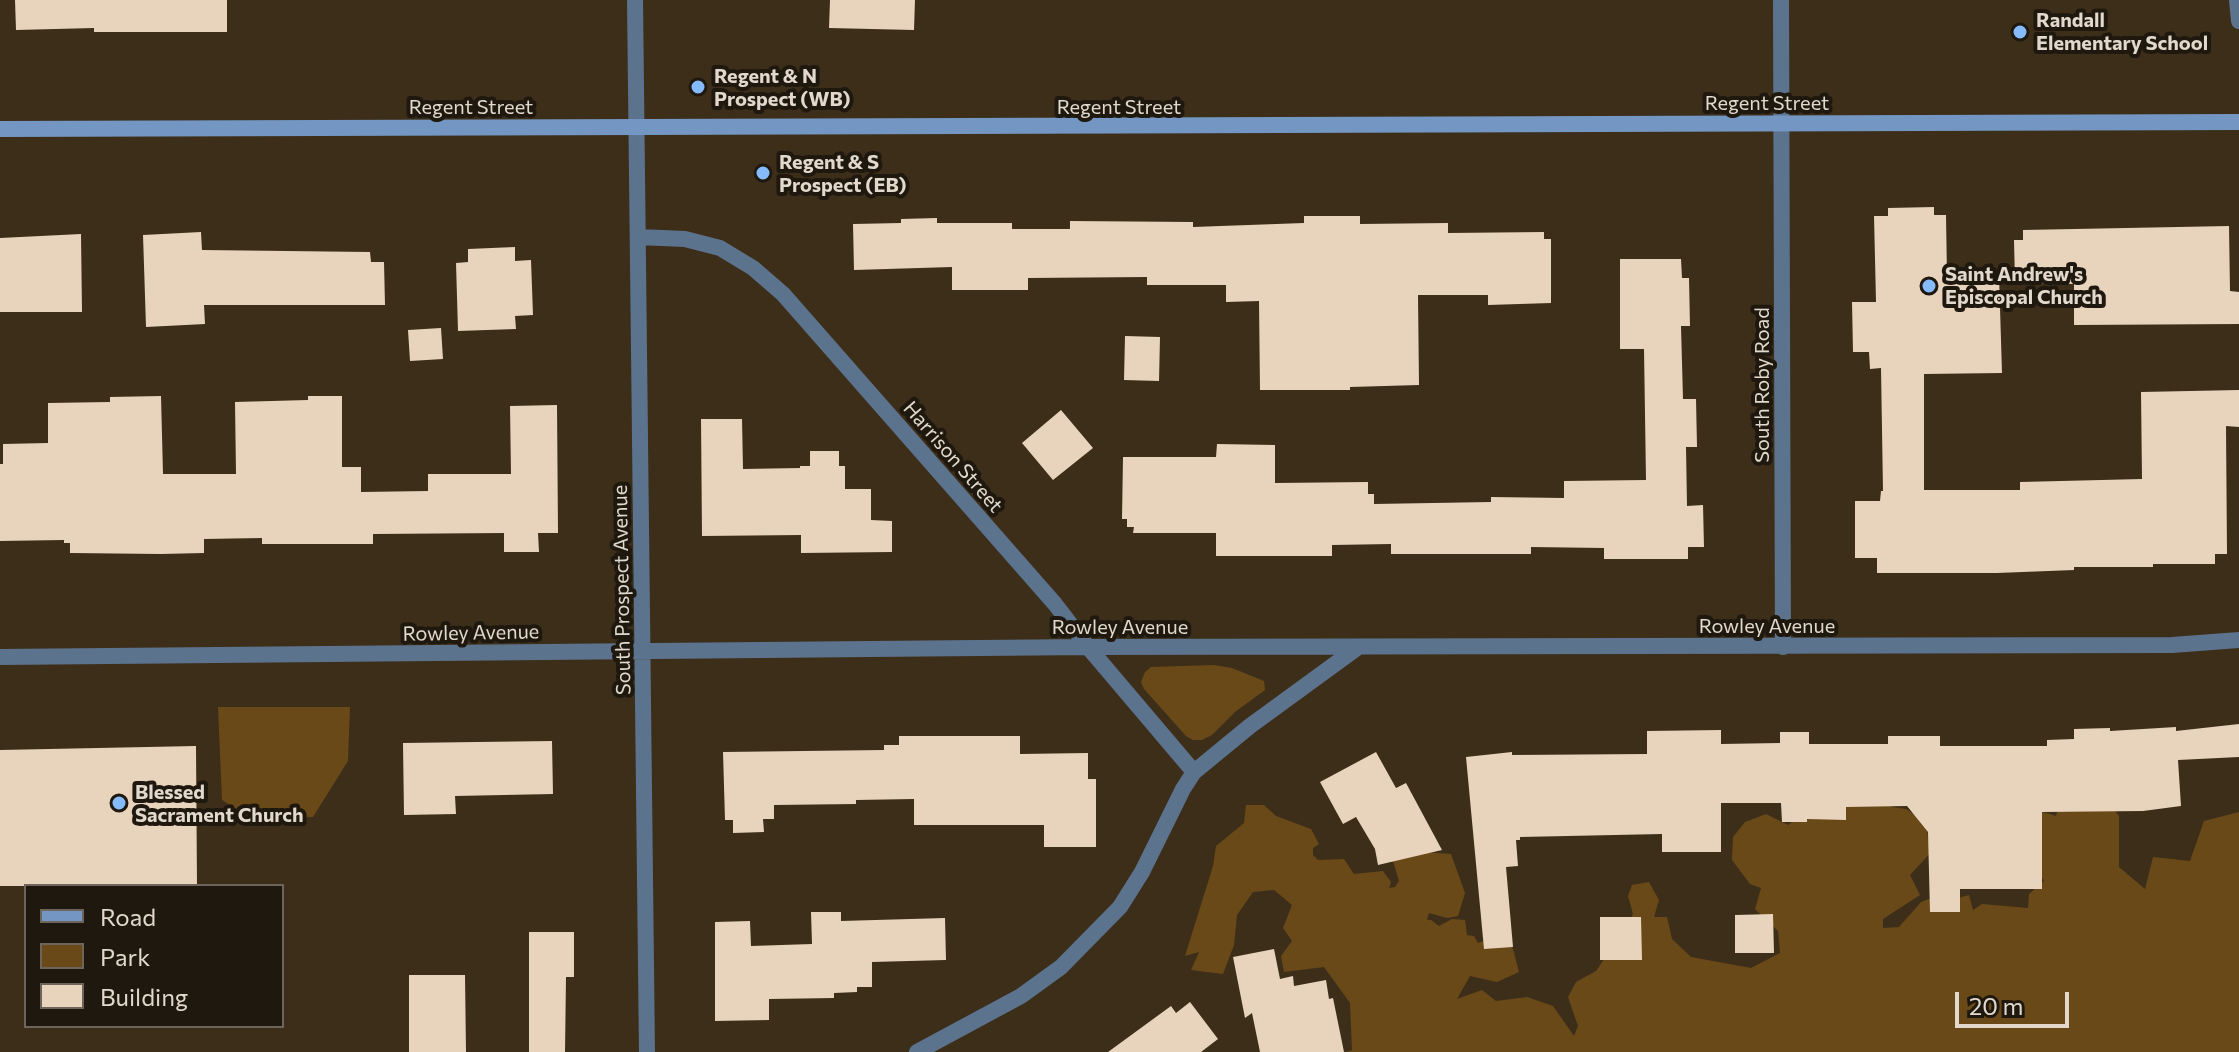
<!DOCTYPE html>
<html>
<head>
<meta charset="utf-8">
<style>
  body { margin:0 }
  #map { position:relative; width:2239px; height:1052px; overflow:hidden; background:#3d2e1a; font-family:Commissioner,sans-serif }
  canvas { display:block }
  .legend { position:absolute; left:24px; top:884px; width:260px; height:144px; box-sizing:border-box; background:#1f180f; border:2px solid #6d655b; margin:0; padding:10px 14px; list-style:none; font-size:24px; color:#e2d8cc }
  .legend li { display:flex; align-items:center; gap:16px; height:40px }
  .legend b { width:40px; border:2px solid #6d655b }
  .scale { position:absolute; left:1955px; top:992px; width:114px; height:36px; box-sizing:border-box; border:4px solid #e2d8cc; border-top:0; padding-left:10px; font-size:24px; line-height:28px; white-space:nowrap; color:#e2d8cc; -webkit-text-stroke:6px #1f180f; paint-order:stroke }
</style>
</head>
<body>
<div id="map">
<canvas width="2239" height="1052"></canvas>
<ul class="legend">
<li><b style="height:10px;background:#7397c2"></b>Road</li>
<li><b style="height:22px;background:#6a4918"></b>Park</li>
<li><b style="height:22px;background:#e8d4bc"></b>Building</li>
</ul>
<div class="scale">20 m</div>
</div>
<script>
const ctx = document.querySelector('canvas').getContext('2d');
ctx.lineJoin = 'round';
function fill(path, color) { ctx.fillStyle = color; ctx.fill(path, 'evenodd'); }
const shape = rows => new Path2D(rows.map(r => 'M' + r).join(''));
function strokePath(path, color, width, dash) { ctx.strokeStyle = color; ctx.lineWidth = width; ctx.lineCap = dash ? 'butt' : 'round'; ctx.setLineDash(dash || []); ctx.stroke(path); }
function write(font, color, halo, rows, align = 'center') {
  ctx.font = font + ' Commissioner,sans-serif'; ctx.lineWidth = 8; ctx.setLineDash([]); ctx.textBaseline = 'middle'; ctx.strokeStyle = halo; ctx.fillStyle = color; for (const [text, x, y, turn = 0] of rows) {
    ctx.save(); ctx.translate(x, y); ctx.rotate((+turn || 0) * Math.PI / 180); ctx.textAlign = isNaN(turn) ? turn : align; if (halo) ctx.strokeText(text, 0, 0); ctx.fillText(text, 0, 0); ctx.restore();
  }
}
const green = shape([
  [1214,665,1232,668,1264,681,1265,690,1235,712,1212,735,1202,740,1193,740,1186,736,1144,689,1141,682,1145,672,1151,667],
  [218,707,350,707,348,761,313,817,247,816,222,800],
  [2062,794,2113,808,2119,816,2119,867,2145,889,2153,857,2190,861,2204,821,2239,812,2239,1052,1346,1052,1352,1050,1350,1003,1324,967,1284,972,1281,956,1292,941,1283,928,1292,905,1274,890,1253,892,1237,915,1234,945,1223,974,1191,970,1199,952,1185,956,1213,866,1216,846,1244,823,1246,805,1264,805,1276,816,1311,829,1319,844,1313,848,1313,855,1318,860,1344,859,1354,874,1383,871,1391,882,1389,888,1395,887,1399,881,1393,861,1423,852,1451,854,1465,893,1458,916,1447,918,1429,913,1427,920,1431,920,1439,926,1452,919,1465,920,1467,935,1474,936,1478,943,1500,935,1513,949,1519,972,1497,982,1470,976,1457,999,1482,990,1496,1001,1527,997,1553,1006,1574,1036,1578,1026,1568,997,1576,982,1596,971,1626,927,1633,914,1628,896,1632,885,1649,882,1659,900,1654,917,1667,917,1672,939,1691,957,1751,968,1780,953,1778,931,1755,909,1761,888,1750,884,1732,860,1733,837,1745,822,1766,814,1788,825,1818,803,1881,797,1892,807,1906,809,1927,823,1928,841,1935,848,1910,875,1920,895,1883,919,1883,928,1899,927,1921,902,1944,893,1954,899,1969,895,1973,910,1982,904,2028,908,2029,894,2044,881,2032,862,2036,821,2043,812,2056,816]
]);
const building = shape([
  [15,0,227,0,227,32,94,32,94,28,16,30],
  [830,0,915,0,914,30,829,28],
  [1934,207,1934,215,1946,215,1947,277,1999,275,2002,373,1924,374,1924,490,2020,490,2020,482,2142,479,2141,392,2239,390,2239,427,2226,426,2227,554,2215,554,2215,564,2153,564,2153,567,2074,567,2074,570,1997,573,1877,573,1877,558,1855,558,1855,501,1880,501,1881,491,1883,491,1881,368,1870,369,1869,352,1853,352,1852,302,1876,302,1874,216,1888,216,1888,208],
  [1304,216,1360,216,1360,224,1448,223,1448,233,1544,232,1544,239,1551,239,1551,303,1488,305,1488,295,1418,295,1419,385,1350,387,1350,390,1260,390,1259,301,1226,302,1226,285,1147,285,1147,277,1028,278,1028,290,952,290,952,267,854,270,853,224,901,223,901,219,937,218,937,223,1012,223,1012,229,1070,229,1070,221,1193,222,1193,227,1304,223],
  [2229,226,2230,291,2239,292,2239,324,2074,325,2074,284,2015,283,2014,240,2023,240,2023,230],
  [201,232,202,250,370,252,371,262,384,262,385,305,204,305,205,324,146,327,143,235],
  [81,234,82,312,0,312,0,238],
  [515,247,515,261,531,260,533,315,515,316,516,329,458,331,456,263,468,262,468,249],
  [1620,259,1681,259,1682,278,1689,278,1690,326,1681,326,1683,399,1696,399,1697,447,1686,447,1687,506,1703,505,1704,547,1688,547,1688,559,1604,559,1604,548,1531,547,1531,554,1391,554,1391,544,1332,545,1332,556,1216,556,1216,533,1133,533,1134,527,1127,527,1127,519,1122,519,1123,457,1216,457,1217,444,1275,445,1275,483,1368,482,1368,494,1374,494,1374,504,1491,502,1491,497,1564,498,1564,481,1646,480,1644,349,1620,349],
  [441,328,443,359,410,361,408,330],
  [1125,336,1160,337,1159,381,1124,380],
  [161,396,163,474,236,474,235,402,308,400,308,396,342,396,342,467,361,467,361,492,428,491,428,474,511,474,510,406,557,405,558,533,538,533,539,552,504,552,504,533,373,534,373,544,262,544,262,538,204,539,204,553,161,554,70,553,70,543,64,543,64,540,0,541,0,464,3,464,3,444,48,443,48,403,110,402,110,397],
  [1061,410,1093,448,1053,480,1022,443],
  [701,419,742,419,743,469,800,468,800,466,810,466,810,451,839,451,839,466,845,466,845,489,871,489,871,520,892,521,892,552,801,553,801,535,702,536],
  [2239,724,2239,757,2178,760,2181,806,2143,811,2042,812,2042,889,1960,889,1960,912,1930,912,1928,832,1907,806,1846,807,1846,820,1807,819,1807,822,1782,822,1781,803,1721,803,1721,852,1662,852,1662,834,1520,837,1520,840,1516,840,1518,866,1506,867,1513,947,1484,949,1466,757,1512,752,1512,755,1647,754,1647,731,1721,730,1721,744,1780,743,1780,732,1809,732,1809,744,1888,744,1888,736,1940,736,1940,746,2047,746,2047,740,2074,739,2074,729,2110,728,2110,731,2176,727,2176,731],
  [899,736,1020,736,1020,754,1088,753,1088,779,1096,779,1096,847,1044,847,1044,825,914,825,914,799,856,800,856,804,774,805,774,819,763,819,764,832,733,833,733,820,725,820,723,752,884,750,884,745,899,745],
  [552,741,553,794,455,796,456,814,404,815,403,743],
  [196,746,197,886,0,886,0,750],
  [1376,752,1396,788,1406,783,1442,850,1378,865,1375,849,1356,817,1343,824,1320,782],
  [811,912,841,912,841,921,945,918,946,960,872,962,872,987,857,987,857,992,834,993,834,998,769,999,769,1020,715,1021,715,922,750,921,751,946,812,944],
  [1773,914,1774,953,1735,953,1735,915],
  [1600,917,1641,917,1642,960,1600,960],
  [529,932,574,932,574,977,566,977,565,1052,529,1052],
  [1274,949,1280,979,1293,976,1294,986,1326,980,1329,999,1333,998,1344,1052,1260,1052,1252,1013,1245,1018,1233,957],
  [409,975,465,975,466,1052,409,1052],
  [1190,1002,1218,1039,1201,1052,1108,1052,1171,1006,1176,1013]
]);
const lane = shape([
  [2237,0,2239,21]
]);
const street = shape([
  [635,0,647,1052],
  [1781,0,1783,647],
  [639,237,685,239,720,248,753,268,783,294,1055,604,1088,647,1194,772],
  [0,657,1088,647,2172,645,2239,640],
  [917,1052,1021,996,1061,967,1120,907,1142,872,1183,789,1194,772,1250,726,1357,648]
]);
const secondary = shape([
  [0,129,2239,122]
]);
const markers = [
  [2020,32,8,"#85bbfb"],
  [698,87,8,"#85bbfb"],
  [763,173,8,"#85bbfb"],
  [1929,286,8,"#85bbfb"],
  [119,803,8,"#85bbfb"]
];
const poiNames = [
  ["Randall",2036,20],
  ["Elementary School",2036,43],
  ["Regent & N",714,76],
  ["Prospect (WB)",714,99],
  ["Regent & S",779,162],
  ["Prospect (EB)",779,185],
  ["Saint Andrew's",1945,274],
  ["Episcopal Church",1945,297],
  ["Blessed",135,792],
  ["Sacrament Church",135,815]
];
const streetNames = [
  ["Regent Street",1767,103],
  ["Regent Street",471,107],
  ["Regent Street",1119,107],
  ["South Roby Road",1762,385,-90],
  ["Harrison Street",953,457,49],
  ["South Prospect Avenue",622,590,-91],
  ["Rowley Avenue",1767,626],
  ["Rowley Avenue",1120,627],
  ["Rowley Avenue",471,633,-1]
];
fill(green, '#6a4918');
fill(building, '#e8d4bc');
strokePath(lane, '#5c738e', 16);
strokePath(street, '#5c738e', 16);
strokePath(secondary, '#7397c2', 16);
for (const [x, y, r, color] of markers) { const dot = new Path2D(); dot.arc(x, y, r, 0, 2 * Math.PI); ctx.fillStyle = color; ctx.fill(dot); strokePath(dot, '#1f180f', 3); }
write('bold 20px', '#e2d8cc', '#1f180f', poiNames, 'left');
write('20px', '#e2d8cc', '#1f180f', streetNames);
</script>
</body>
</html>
